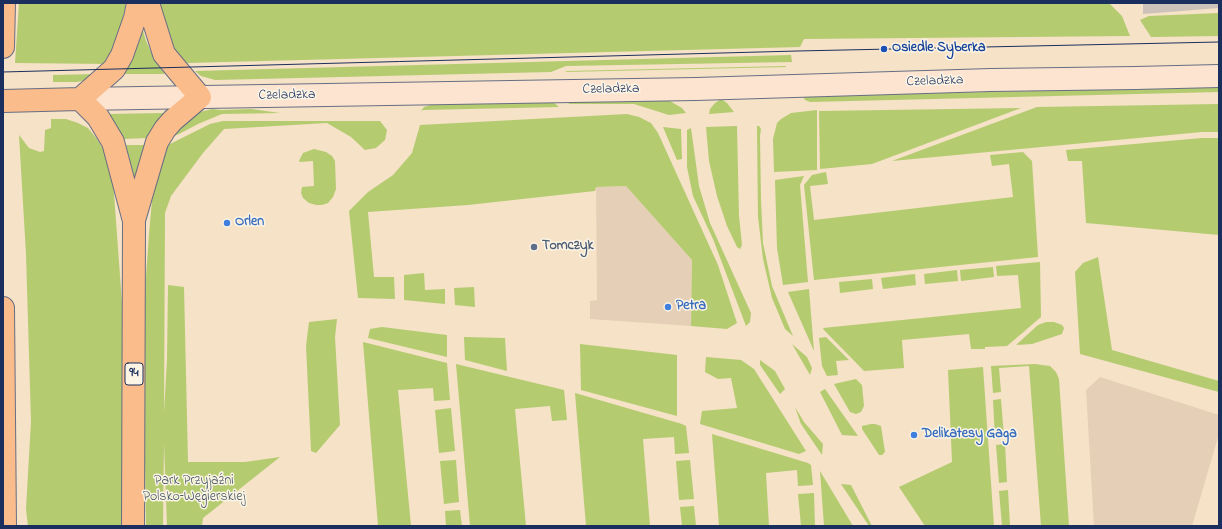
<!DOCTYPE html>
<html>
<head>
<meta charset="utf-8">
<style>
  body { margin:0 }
  #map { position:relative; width:1222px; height:529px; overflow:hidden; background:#f5e2c7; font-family:"Indie Flower",sans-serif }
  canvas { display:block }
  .frame { position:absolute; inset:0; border:4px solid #1b2f5e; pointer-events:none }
</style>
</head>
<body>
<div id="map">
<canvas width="1222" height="529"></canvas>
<div class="frame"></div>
</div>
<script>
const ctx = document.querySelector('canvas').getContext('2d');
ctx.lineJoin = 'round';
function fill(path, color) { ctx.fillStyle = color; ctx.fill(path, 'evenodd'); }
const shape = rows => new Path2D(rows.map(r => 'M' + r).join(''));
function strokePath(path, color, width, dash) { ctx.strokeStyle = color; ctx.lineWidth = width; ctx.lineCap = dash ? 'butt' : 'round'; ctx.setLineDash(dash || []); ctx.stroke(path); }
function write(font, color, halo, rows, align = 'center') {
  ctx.font = font + ' "Indie Flower",sans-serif'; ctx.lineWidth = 3; ctx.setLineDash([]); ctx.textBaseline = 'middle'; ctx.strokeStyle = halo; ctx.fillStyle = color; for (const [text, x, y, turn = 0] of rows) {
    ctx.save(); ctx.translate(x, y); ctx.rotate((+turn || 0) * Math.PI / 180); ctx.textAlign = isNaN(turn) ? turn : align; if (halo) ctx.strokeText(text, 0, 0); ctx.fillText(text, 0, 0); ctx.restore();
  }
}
const built = shape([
  [626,186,692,260,691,326,590,319,590,301,597,300,596,187],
  [1100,377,1219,415,1219,434,1192,526,1094,526,1086,390]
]);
const industrial = shape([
  [1143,3,1219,3,1219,8,1143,14]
]);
const green = shape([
  [19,3,126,3,120,34,108,64,15,63],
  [155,3,1109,3,1122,16,1130,36,804,39,800,47,187,63,177,56,165,39],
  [1219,13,1219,36,1151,37,1140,20,1149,16],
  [141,24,146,41,155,60,165,74,124,74],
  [791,55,792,62,566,66,551,72,215,80,201,76,195,71],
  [786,66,786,67,565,72,567,71],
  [96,74,90,79,77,82,53,82,53,75],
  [1219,87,1219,92,810,102,805,100,803,96],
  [721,99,727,103,734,112,709,114,710,109,715,103],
  [668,100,682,108,686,113,669,115,634,104,570,104,568,103,567,101],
  [552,101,559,107,423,110,421,111,424,107,433,104],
  [1219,104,1219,132,1202,132,892,161,1037,107],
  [1021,108,872,164,820,169,819,111],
  [212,109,221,110,251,109,280,113,222,114,198,124,179,134,168,138,196,113],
  [817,110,817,170,774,172,773,139,777,123,781,119,791,113],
  [164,113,155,125,148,138,123,139,119,130,107,114],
  [627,114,639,117,651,123,658,133,718,265,737,323,727,329,691,326,692,260,626,186,596,187,595,191,468,205,368,212,374,277,394,277,395,299,358,298,349,211,368,192,393,175,412,153,420,125],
  [51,119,66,119,78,123,88,128,97,139,103,149,108,148,113,180,123,317,124,526,28,526,26,509,31,421,26,254,19,135,29,148,40,152,44,151,45,130,51,128],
  [223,121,380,121,387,130,385,140,376,148,365,150,351,137,327,123,224,129,203,153,171,196,165,213,164,413,167,359,168,285,184,287,188,462,245,462,280,457,203,518,202,526,167,526,164,443,163,526,146,526,144,400,145,291,149,234,153,189,164,147,210,124],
  [737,126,739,216,742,245,740,249,737,247,727,226,717,196,709,161,706,127],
  [757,126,759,126,761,129,760,136,761,200,763,243,772,286,793,336,785,329,772,298,763,259,758,217],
  [663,127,681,129,682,159,677,160],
  [691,128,699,186,710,223,751,313,750,322,746,326,713,239,693,196,687,167,687,130],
  [1202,138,1219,138,1219,235,1086,223,1082,161,1068,161,1066,150],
  [126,145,146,145,139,162,135,184,132,183,130,161],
  [314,149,326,152,332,156,335,161,336,189,333,197,328,203,322,205,316,205,309,203,303,198,301,193,302,187,314,186,313,161,300,162,299,161,303,153],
  [1023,152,1032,161,1038,257,814,280,804,185,812,175,826,172,828,184,810,186,814,220,1013,197,1009,164,992,166,990,155],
  [804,176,800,185,808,282,783,285,777,248,775,180],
  [1098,257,1112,350,1219,381,1219,392,1080,354,1075,272,1083,263],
  [1040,262,1041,317,1007,346,985,347,985,349,971,349,969,334,902,340,904,368,864,371,824,330,823,328,1021,308,1018,275,997,276,996,266],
  [993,267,994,277,961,281,960,270],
  [957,270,958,281,925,284,924,274],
  [424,273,425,290,445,289,445,304,404,300,404,275],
  [915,274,916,285,883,289,881,278],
  [872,279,873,289,840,293,839,282],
  [474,287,475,307,455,305,454,288],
  [809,289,814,351,788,292],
  [337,319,335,337,340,425,316,453,311,451,306,346,309,322],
  [1046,322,1054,322,1062,325,1064,328,1062,334,1032,344,1016,345,1038,325],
  [382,327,447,335,447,357,368,338,370,329],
  [464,337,505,338,507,371,465,360],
  [826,337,849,360,836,361,838,375,827,376,822,366,819,338],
  [363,342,447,363,450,400,434,401,433,388,398,390,411,526,378,526],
  [580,344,677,355,677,416,581,390],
  [792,344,807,357,812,368,810,375],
  [706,357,741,360,754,369,806,451,799,454,700,424,702,411,737,408,731,378,718,379,705,372],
  [760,360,775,371,785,389,780,394,760,365],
  [456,364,564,390,567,420,552,421,550,406,515,409,526,526,470,526],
  [1035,364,1050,366,1056,372,1059,379,1069,526,1041,526,1029,366,999,368,1001,392,993,393,991,366],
  [983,367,994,526,925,526,899,487,952,462,948,370],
  [856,379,862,385,864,406,861,412,856,414,850,412,834,384],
  [825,389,858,436,842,435,820,392],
  [575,393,682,424,686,426,689,453,675,454,674,437,643,439,650,526,586,526],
  [1001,399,1004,437,995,438,993,400],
  [795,407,804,422,823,444,822,455,801,424],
  [451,408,455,451,439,453,435,410],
  [871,424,875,424,881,426,885,452,882,455,879,455,862,429,862,426],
  [712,434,808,463,811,465,813,485,798,486,797,470,766,473,769,526,719,526],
  [1005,444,1007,482,999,483,996,445],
  [456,460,459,502,444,504,440,461],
  [690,460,694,499,679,500,676,461],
  [820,471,853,526,824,526],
  [841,484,851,485,872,526,869,526],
  [1008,490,1010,526,1002,526,999,491],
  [814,493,815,526,801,526,798,494],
  [694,506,696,526,682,526,680,507],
  [460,510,462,526,446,526,445,511]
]);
const secondary = shape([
  [80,99,696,89,991,80,1135,78,1219,76]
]);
const primary = shape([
  [3,47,4,3],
  [80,99,98,117,113,142,134,221,133,526],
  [80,99,114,69,122,55,135,18,138,3],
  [3,101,80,99],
  [134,220,157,142,165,129,173,120,200,97,164,54,148,3],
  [3,308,5,526]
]);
const tram = shape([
  [3,72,797,51,1219,42]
]);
const markers = [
  [884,49,4,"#1a4fb4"],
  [227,223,4,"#3f7fe0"],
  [534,247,4,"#5c6f8a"],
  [668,307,4,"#3f7fe0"],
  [914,435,4,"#3f7fe0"]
];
const shields = [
  [134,374,18]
];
const shieldNames = [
  ["94",134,374]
];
const transitNames = [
  ["Osiedle Syberka",892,49]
];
const streetNames = [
  ["Czeladzka",935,82,-2],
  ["Czeladzka",611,90,-1],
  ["Czeladzka",287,96,-1]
];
const shopNames = [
  ["Orlen",235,223],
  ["Petra",676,307],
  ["Delikatesy Gaga",922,435]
];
const serviceNames = [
  ["Tomczyk",542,247]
];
const parkNames = [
  ["Park Przyjaźni",194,482],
  ["Polsko–Węgierskiej",194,498]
];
fill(built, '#e5d0b7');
fill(industrial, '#ccc2b9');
fill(green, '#b4cb70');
strokePath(secondary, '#676e83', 24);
strokePath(primary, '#676e83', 24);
strokePath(secondary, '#fde4d1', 22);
strokePath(primary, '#fabc8b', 22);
strokePath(tram, '#1b2f5e', 1);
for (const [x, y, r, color] of markers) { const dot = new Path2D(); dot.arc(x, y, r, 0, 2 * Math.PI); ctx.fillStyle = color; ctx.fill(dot); strokePath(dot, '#fcf5e5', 1.5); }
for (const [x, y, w] of shields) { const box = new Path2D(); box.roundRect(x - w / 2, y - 11, w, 22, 3); ctx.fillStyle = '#fcf5e5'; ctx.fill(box); strokePath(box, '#1b2f5e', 1); }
write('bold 13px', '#1b2f5e', null, shieldNames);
write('bold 14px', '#164399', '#fcf5e5', transitNames, 'left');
write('14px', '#1b2f5e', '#fcf5e5', streetNames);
write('bold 14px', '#366cbe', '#fcf5e5', shopNames, 'left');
write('bold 14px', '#4e5e75', '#fcf5e5', serviceNames, 'left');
write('14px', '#415662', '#fcf5e5', parkNames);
</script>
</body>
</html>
